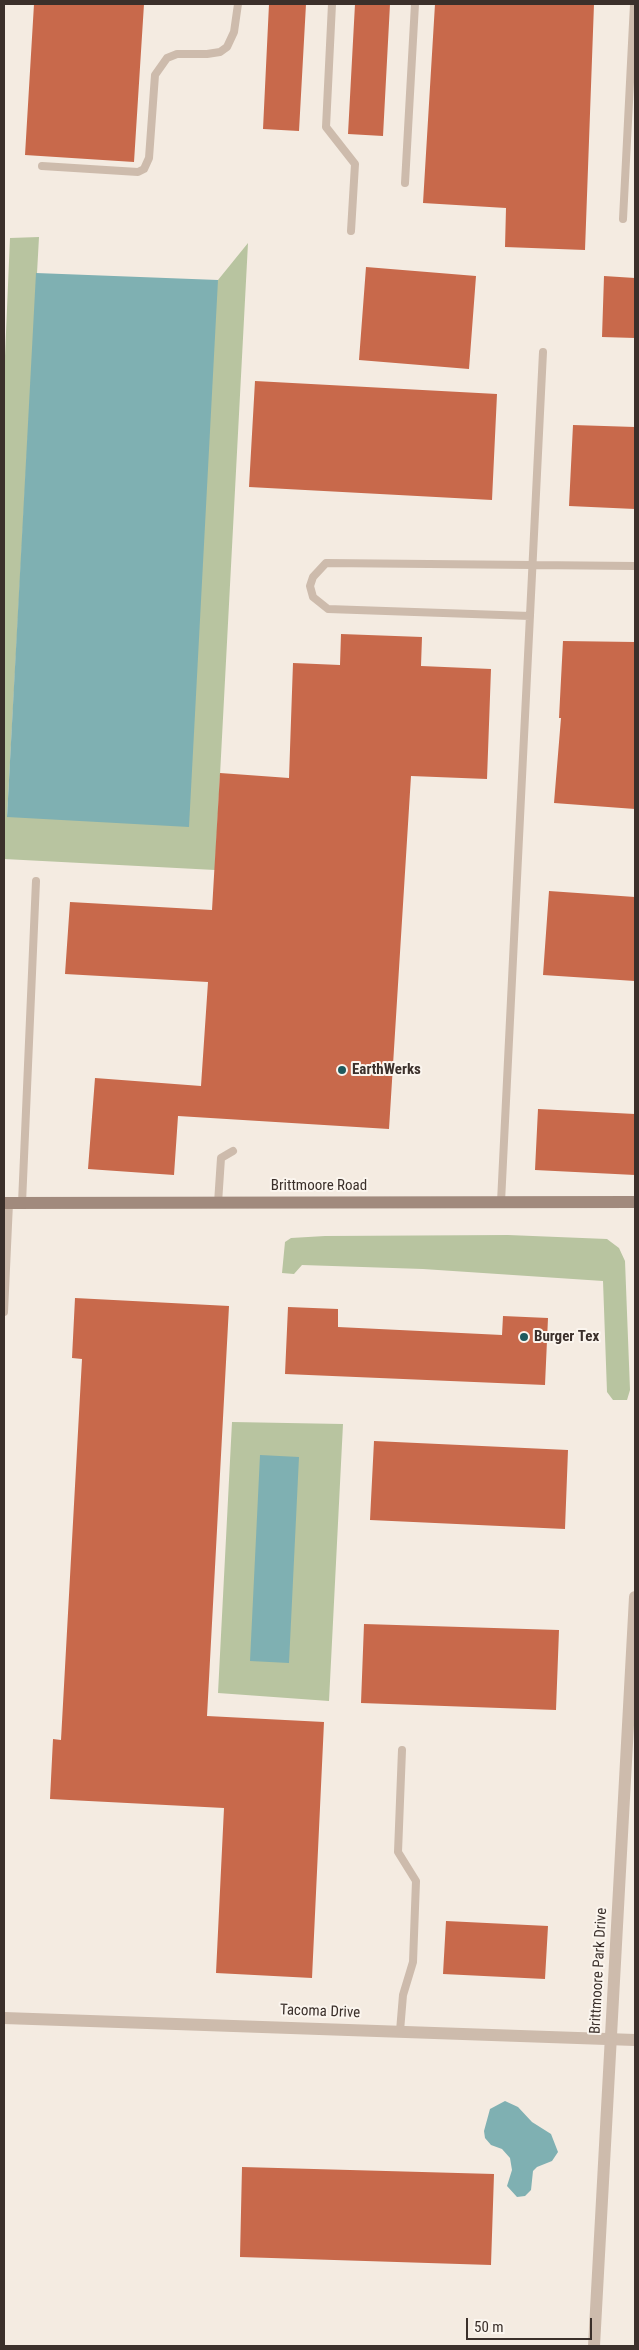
<!DOCTYPE html>
<html>
<head>
<meta charset="utf-8">
<style>
  body { margin:0 }
  #map { position:relative; width:639px; height:2350px; overflow:hidden; background:#f4ebe1; font-family:"Roboto Condensed",sans-serif }
  canvas { display:block }
  .frame { position:absolute; inset:0; border:5px solid #3b302b; pointer-events:none }
  .scale { position:absolute; left:466px; top:2318px; width:126px; height:22px; box-sizing:border-box; border:2px solid #3b302b; border-top:0; padding-left:6px; font-size:15px; line-height:18px; white-space:nowrap; color:#3b302b; -webkit-text-stroke:4px #fbf5ee; paint-order:stroke }
</style>
</head>
<body>
<div id="map">
<canvas width="639" height="2350"></canvas>
<div class="frame"></div>
<div class="scale">50 m</div>
</div>
<script>
const ctx = document.querySelector('canvas').getContext('2d');
ctx.lineJoin = 'round';
function fill(path, color) { ctx.fillStyle = color; ctx.fill(path, 'evenodd'); }
const shape = rows => new Path2D(rows.map(r => 'M' + r).join(''));
function strokePath(path, color, width, dash) { ctx.strokeStyle = color; ctx.lineWidth = width; ctx.lineCap = dash ? 'butt' : 'round'; ctx.setLineDash(dash || []); ctx.stroke(path); }
function write(font, color, halo, rows, align = 'center') {
  ctx.font = font + ' "Roboto Condensed",sans-serif'; ctx.lineWidth = 4; ctx.setLineDash([]); ctx.textBaseline = 'middle'; ctx.strokeStyle = halo; ctx.fillStyle = color; for (const [text, x, y, turn = 0] of rows) {
    ctx.save(); ctx.translate(x, y); ctx.rotate((+turn || 0) * Math.PI / 180); ctx.textAlign = isNaN(turn) ? turn : align; if (halo) ctx.strokeText(text, 0, 0); ctx.fillText(text, 0, 0); ctx.restore();
  }
}
const green = shape([
  [39,237,7,817,218,280,248,243,215,870,4,859,4,379,10,238],
  [508,1235,607,1239,619,1248,625,1261,630,1390,627,1400,613,1400,607,1392,603,1281,423,1269,302,1265,294,1274,282,1273,285,1242,291,1238,325,1236],
  [232,1422,343,1424,329,1701,218,1693]
]);
const water = shape([
  [36,273,218,280,189,827,7,817],
  [260,1455,299,1457,289,1663,250,1661],
  [505,2101,518,2107,532,2122,551,2134,558,2152,552,2161,537,2167,533,2171,531,2190,525,2196,517,2197,507,2186,512,2170,510,2158,502,2149,491,2145,485,2138,484,2131,490,2109]
]);
const building = shape([
  [34,4,144,4,134,162,25,155],
  [269,4,306,4,299,131,263,129],
  [355,4,390,4,383,136,348,134],
  [435,4,594,4,585,250,505,247,506,208,423,203],
  [366,267,476,276,469,369,359,360],
  [604,276,635,278,635,338,602,337],
  [255,381,497,394,492,500,249,487],
  [573,425,635,427,635,509,569,506],
  [341,634,422,637,421,666,491,669,487,779,411,776,389,1129,178,1116,174,1175,88,1169,95,1078,201,1086,208,982,65,974,70,902,212,910,220,773,289,778,293,663,340,665],
  [563,641,635,642,635,809,554,803,561,718,559,718],
  [549,891,635,897,635,981,543,975],
  [538,1109,635,1114,635,1175,535,1170],
  [75,1298,229,1306,207,1716,324,1722,312,1978,216,1973,224,1808,50,1799,53,1739,61,1740,82,1359,72,1358],
  [288,1307,338,1309,338,1327,502,1335,503,1316,548,1318,545,1385,285,1374],
  [374,1441,568,1450,565,1529,370,1520],
  [364,1624,559,1630,556,1710,361,1703],
  [446,1921,548,1926,545,1979,443,1974],
  [242,2167,494,2174,491,2265,240,2257]
]);
const service = shape([
  [332,4,326,127,355,164,351,231],
  [42,166,138,172,144,169,149,158,155,75,167,58,177,54,207,54,220,52,227,47,234,32,238,4],
  [405,183,415,4],
  [623,219,634,4],
  [530,616,328,609,313,597,310,586,313,577,326,563,635,566],
  [501,1202,543,352],
  [22,1203,36,881],
  [218,1203,221,1158,233,1151],
  [4,1312,9,1203],
  [400,2031,403,1995,413,1962,416,1881,398,1852,402,1750]
]);
const minor = shape([
  [4,2018,635,2040]
]);
const tertiary = shape([
  [594,2346,635,1597]
]);
const secondary = shape([
  [4,1203,635,1202]
]);
const markers = [
  [342,1070,5,"#1f5a5e"],
  [524,1337,5,"#1f5a5e"]
];
const poiNames = [
  ["EarthWerks",352,1070],
  ["Burger Tex",534,1337]
];
const streetNames = [
  ["Brittmoore Road",319,1186],
  ["Brittmoore Park Drive",599,1971,-87],
  ["Tacoma Drive",320,2012,2]
];
fill(green, '#b8c4a0');
fill(water, '#7fb0b2');
fill(building, '#c8694b');
strokePath(service, '#cdbbac', 8);
strokePath(minor, '#cdbbac', 12);
strokePath(tertiary, '#cdbbac', 12);
strokePath(secondary, '#a18a7d', 12);
for (const [x, y, r, color] of markers) { const dot = new Path2D(); dot.arc(x, y, r, 0, 2 * Math.PI); ctx.fillStyle = color; ctx.fill(dot); strokePath(dot, '#fbf5ee', 2); }
write('bold 15px', '#3b302b', '#fbf5ee', poiNames, 'left');
write('15px', '#3b302b', '#fbf5ee', streetNames);
</script>
</body>
</html>
